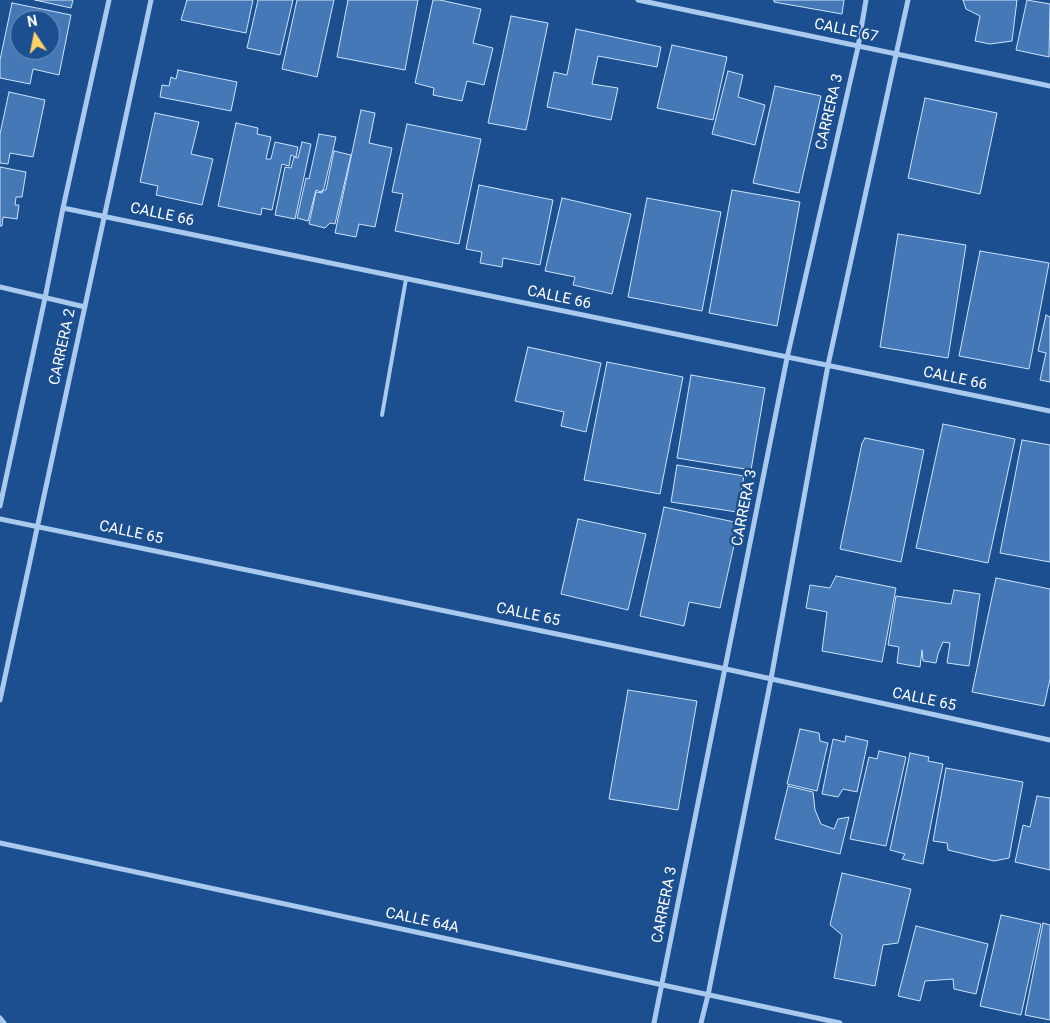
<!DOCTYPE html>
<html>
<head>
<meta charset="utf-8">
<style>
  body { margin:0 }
  #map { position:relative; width:1050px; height:1023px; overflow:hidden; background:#1b4f8f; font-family:Roboto,sans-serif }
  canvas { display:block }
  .north { position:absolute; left:10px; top:10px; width:50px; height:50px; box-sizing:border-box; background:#1b4f8f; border:1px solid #7695bc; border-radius:50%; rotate:349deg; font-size:14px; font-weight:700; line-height:20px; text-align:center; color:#fff }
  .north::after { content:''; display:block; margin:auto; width:18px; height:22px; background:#ffd166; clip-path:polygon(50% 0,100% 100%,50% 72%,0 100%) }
</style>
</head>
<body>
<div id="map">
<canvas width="1050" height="1023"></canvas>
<div class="north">N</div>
</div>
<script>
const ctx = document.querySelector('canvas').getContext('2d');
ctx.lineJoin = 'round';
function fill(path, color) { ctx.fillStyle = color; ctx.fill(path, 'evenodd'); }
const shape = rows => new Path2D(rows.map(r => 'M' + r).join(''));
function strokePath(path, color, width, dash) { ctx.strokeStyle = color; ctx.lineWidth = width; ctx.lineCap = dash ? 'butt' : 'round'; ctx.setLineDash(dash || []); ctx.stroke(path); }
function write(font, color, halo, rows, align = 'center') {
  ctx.font = font + ' Roboto,sans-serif'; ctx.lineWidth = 5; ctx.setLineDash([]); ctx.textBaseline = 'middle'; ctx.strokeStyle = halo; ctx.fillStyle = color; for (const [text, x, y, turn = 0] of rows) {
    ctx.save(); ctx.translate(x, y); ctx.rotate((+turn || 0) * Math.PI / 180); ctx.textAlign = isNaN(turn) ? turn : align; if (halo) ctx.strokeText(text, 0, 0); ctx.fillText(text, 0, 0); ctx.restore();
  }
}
const building = shape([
  [35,0,73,0,71,8,35,0],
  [187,0,253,0,246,33,181,20,187,0],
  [258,0,293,0,280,55,247,48,258,0],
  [297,0,334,0,317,77,282,69,297,0],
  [348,0,418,0,405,70,337,57,348,0],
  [433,0,440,0,481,9,473,43,493,48,484,85,467,81,462,101,433,95,434,88,415,83,433,0],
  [774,0,844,0,842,14,774,2,774,0],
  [963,0,1017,0,1012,41,990,44,975,41,980,16,966,9,963,0],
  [1027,0,1050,4,1049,57,1016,50,1027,0],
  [12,3,71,15,59,75,33,69,30,84,0,78,0,60,12,3],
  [20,20,50,20,50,50,20,50,20,20],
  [511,16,548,23,526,130,488,123,511,16],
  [576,29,661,47,657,67,598,56,592,84,618,88,611,120,547,107,554,72,567,75,576,29],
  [672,45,727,57,713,120,657,108,672,45],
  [178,70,237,82,231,111,160,97,162,85,169,86,171,77,176,79,178,70],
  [728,71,743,75,738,97,765,105,755,145,712,134,728,71],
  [775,86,821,96,799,193,753,183,775,86],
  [9,92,45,100,33,157,10,153,8,164,0,163,0,134,9,92],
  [925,98,997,113,980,194,908,178,925,98],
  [361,110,375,113,369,143,392,148,375,227,359,224,356,237,335,233,361,110],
  [155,113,199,122,191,154,213,159,202,205,156,195,158,186,140,182,155,113],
  [236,123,258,128,257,134,271,137,266,159,271,159,275,142,298,147,296,157,291,155,289,166,282,164,272,210,262,208,261,215,218,206,236,123],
  [407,124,481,139,459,244,395,231,403,194,392,192,407,124],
  [319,134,336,137,324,188,321,192,316,190,308,221,297,218,306,178,309,179,319,134],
  [302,142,311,144,295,219,275,215,285,167,291,168,294,157,298,158,302,142],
  [334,151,351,155,335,224,330,223,325,228,309,224,316,192,322,193,323,190,326,190,334,151],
  [0,167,26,172,22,197,16,197,15,205,19,205,17,219,3,217,2,226,0,226,0,167],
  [479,185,553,200,540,265,503,258,502,267,480,263,482,252,466,249,479,185],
  [732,190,800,202,777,326,709,313,732,190],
  [562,198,631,214,612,294,573,285,575,277,545,271,562,198],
  [647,198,721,212,702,311,628,297,647,198],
  [898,234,966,245,948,358,880,347,898,234],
  [980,251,1049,263,1029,369,959,356,980,251],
  [1046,315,1050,317,1050,382,1040,380,1046,353,1038,351,1046,315],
  [528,347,601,363,586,432,561,426,564,412,515,401,528,347],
  [607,362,683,377,660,494,584,480,607,362],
  [691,375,765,388,751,470,677,458,691,375],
  [943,424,1015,439,988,563,916,548,943,424],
  [865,438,924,450,901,562,840,549,862,443,865,438],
  [1022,440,1050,445,1050,562,1000,553,1022,440],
  [677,465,744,476,737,512,671,502,677,465],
  [664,507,739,523,720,608,689,602,684,626,640,616,664,507],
  [578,519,646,534,628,610,561,594,578,519],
  [836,576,896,588,882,662,822,651,827,612,806,608,810,585,830,588,836,576],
  [996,578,1050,589,1050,679,1044,706,972,692,996,578],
  [954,590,980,594,969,666,947,663,950,643,943,642,938,654,936,663,923,661,922,650,920,667,897,663,899,647,888,645,896,596,951,604,954,590],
  [628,690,697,701,678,810,609,799,628,690],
  [800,729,819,733,820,741,828,743,817,791,787,784,800,729],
  [846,736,868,741,857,792,843,789,838,797,822,794,833,739,845,742,846,736],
  [879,751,906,757,886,846,850,839,869,757,877,759,879,751],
  [910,753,929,757,928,761,943,764,923,864,902,859,905,854,890,850,910,753],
  [946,768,1023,782,1009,858,994,861,948,850,947,843,933,841,946,768],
  [788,786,813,792,815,810,821,824,834,829,838,819,849,817,840,854,775,839,788,786],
  [1037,796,1050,798,1050,870,1015,862,1023,825,1030,827,1037,796],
  [842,873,911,889,898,943,883,945,875,986,834,978,842,935,830,925,842,873],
  [1001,915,1041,924,1021,1015,980,1006,1001,915],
  [1043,923,1050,925,1050,1020,1025,1015,1043,923],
  [916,926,988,944,976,994,954,989,953,979,925,981,920,1001,898,996,916,926]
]);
const service = shape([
  [382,415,406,279]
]);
const minor = shape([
  [638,0,1050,86],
  [63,208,1050,411],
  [0,287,85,307],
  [0,506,45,298,63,208,109,0],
  [0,519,726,669,1050,740],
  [0,700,151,0],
  [0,843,840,1023],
  [0,1018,4,1023],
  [654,1023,787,358,858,47,866,0],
  [701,1023,708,995,771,679,828,365,908,0]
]);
const streetNames = [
  ["CALLE 67",846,31,12],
  ["CARRERA 3",830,112,-77],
  ["CALLE 66",162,215,12],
  ["CALLE 66",559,298,12],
  ["CARRERA 2",63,347,-78],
  ["CALLE 66",955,379,12],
  ["CARRERA 3",745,508,-79],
  ["CALLE 65",131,533,12],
  ["CALLE 65",528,615,12],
  ["CALLE 65",924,700,12],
  ["CARRERA 3",665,905,-79],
  ["CALLE 64A",422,921,12]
];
fill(building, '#4478b7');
strokePath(building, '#cfe3fa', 1);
strokePath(service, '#a9c9ee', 4);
strokePath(minor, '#a9c9ee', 5);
write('15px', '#fff', '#1b4f8f', streetNames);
</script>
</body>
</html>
